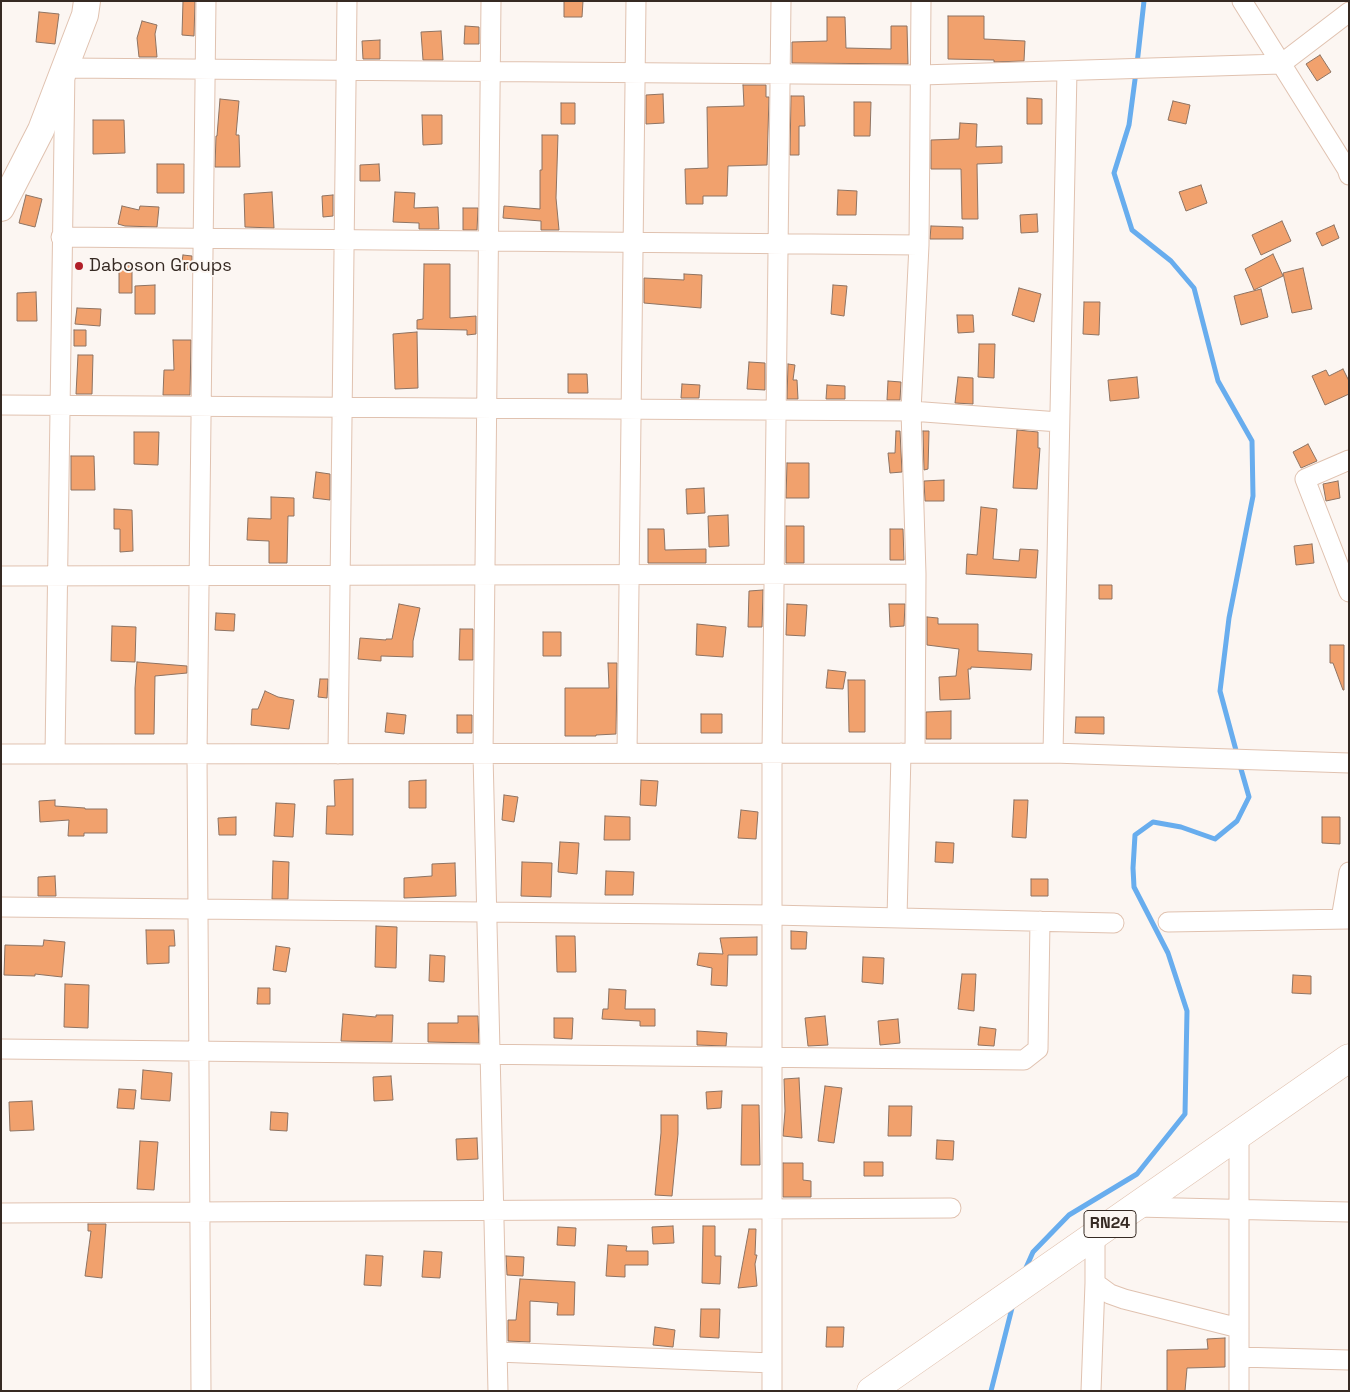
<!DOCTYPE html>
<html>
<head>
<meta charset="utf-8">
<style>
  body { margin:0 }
  #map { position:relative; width:1350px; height:1392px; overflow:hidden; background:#fcf6f2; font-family:"Space Grotesk",sans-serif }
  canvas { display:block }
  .frame { position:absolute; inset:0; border:2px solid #362a23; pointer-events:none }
</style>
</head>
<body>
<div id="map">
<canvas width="1350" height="1392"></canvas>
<div class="frame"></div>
</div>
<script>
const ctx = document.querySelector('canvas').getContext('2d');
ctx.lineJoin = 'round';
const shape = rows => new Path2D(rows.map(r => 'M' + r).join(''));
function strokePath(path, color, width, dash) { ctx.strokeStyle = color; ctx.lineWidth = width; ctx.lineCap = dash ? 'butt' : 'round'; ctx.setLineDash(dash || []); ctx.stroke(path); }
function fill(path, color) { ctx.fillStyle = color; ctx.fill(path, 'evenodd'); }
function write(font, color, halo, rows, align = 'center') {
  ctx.font = font + ' "Space Grotesk",sans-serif'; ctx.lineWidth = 4; ctx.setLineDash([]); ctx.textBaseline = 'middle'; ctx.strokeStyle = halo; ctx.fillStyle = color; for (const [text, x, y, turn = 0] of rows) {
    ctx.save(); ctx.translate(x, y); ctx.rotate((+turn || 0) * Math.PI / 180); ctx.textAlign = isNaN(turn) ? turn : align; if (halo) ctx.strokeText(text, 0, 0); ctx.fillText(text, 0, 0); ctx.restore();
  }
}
const stream = shape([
  [1137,64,1144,1],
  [1136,72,1129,125,1114,173,1132,230,1171,261,1194,288,1218,381,1252,441,1253,496,1229,618,1220,691,1237,754],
  [1025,1270,1033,1252,1069,1215,1137,1174,1185,1114,1187,1011,1168,953,1134,887,1133,868,1135,835,1153,822,1181,827,1215,839,1237,821,1249,797,1239,762],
  [991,1391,1013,1304]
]);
const building = shape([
  [183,1,195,1,194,36,182,35,183,1],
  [564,1,583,1,582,17,564,17,564,1],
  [39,12,59,14,55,44,36,42,39,12],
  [948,16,984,16,984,39,1025,41,1024,61,994,62,994,60,948,59,948,16],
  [827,17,845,17,846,48,891,49,891,26,907,26,908,64,792,63,792,42,827,41,827,17],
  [142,21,157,25,155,34,157,57,139,57,137,38,142,21],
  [465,26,479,27,479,44,464,44,465,26],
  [441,31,443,60,423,60,421,32,441,31],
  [380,40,380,59,363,59,362,41,380,40],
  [1320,55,1331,72,1317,81,1306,64,1320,55],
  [743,85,766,85,766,97,769,97,767,165,728,166,727,196,703,196,703,204,686,204,685,169,708,168,707,107,744,106,743,85],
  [663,94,664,123,646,124,646,95,663,94],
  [791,96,804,96,805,126,799,126,799,155,790,155,791,96],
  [1027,98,1042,99,1042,124,1027,124,1027,98],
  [220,99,239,101,236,135,239,135,240,167,215,167,216,136,217,136,220,99],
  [1173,101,1190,105,1186,124,1168,120,1173,101],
  [854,102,871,102,870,136,854,136,854,102],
  [561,103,575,103,575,124,561,124,561,103],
  [422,115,442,115,442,144,423,145,422,115],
  [93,120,124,120,125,153,93,154,93,120],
  [960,123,977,124,976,147,1002,146,1002,163,977,164,978,219,962,219,961,169,931,169,931,140,959,139,960,123],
  [542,135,558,135,556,198,559,230,541,230,541,221,503,218,504,206,540,209,540,170,542,170,542,135],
  [157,164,184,164,184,193,157,193,157,164],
  [379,164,380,181,360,181,360,165,379,164],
  [1201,185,1207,203,1186,211,1179,192,1201,185],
  [838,190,857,191,856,215,837,215,838,190],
  [272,192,274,228,245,227,244,194,272,192],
  [395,192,415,193,414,208,438,207,439,229,419,229,419,223,393,222,395,192],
  [26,195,42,199,35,227,19,223,26,195],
  [333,195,333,216,323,217,322,196,333,195],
  [122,206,139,210,140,206,159,207,157,227,125,226,118,224,122,206],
  [463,208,478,208,477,230,463,230,463,208],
  [1037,214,1038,232,1021,233,1020,215,1037,214],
  [1282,221,1291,241,1261,255,1252,235,1282,221],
  [1334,225,1339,238,1322,246,1316,233,1334,225],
  [931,226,963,227,963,239,930,239,931,226],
  [1273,254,1283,276,1254,290,1245,269,1273,254],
  [183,255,192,256,192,270,181,268,183,255],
  [424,264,450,264,450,318,476,316,476,334,467,335,467,330,417,329,417,320,423,319,424,264],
  [119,265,132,265,132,293,119,293,119,265],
  [1303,268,1312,309,1292,313,1283,273,1303,268],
  [684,274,702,275,701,308,644,303,644,278,684,280,684,274],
  [155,285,155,314,135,314,135,286,155,285],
  [833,285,847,286,844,316,831,314,833,285],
  [1019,288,1041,294,1034,322,1012,315,1019,288],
  [1261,289,1268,317,1241,325,1234,296,1261,289],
  [36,292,37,321,17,321,17,293,36,292],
  [1084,302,1100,302,1099,335,1083,334,1084,302],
  [77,308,101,309,100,326,75,324,77,308],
  [957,315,973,315,974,332,958,333,957,315],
  [74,330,86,330,86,346,74,346,74,330],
  [417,332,418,388,395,389,393,334,417,332],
  [173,340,191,340,190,395,163,395,164,370,174,370,173,340],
  [979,344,995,344,994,378,978,377,979,344],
  [78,355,93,355,92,394,76,394,78,355],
  [749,362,765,363,765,390,747,389,749,362],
  [788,364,795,365,793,380,797,380,798,399,787,399,788,364],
  [1343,369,1349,381,1349,394,1325,405,1312,376,1326,370,1329,376,1343,369],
  [568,374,587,374,588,393,568,393,568,374],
  [958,377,973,378,973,404,955,403,958,377],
  [1137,377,1139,398,1110,401,1108,380,1137,377],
  [888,381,901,382,900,400,887,400,888,381],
  [682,384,700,385,699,398,681,398,682,384],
  [827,385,845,386,845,399,826,399,827,385],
  [1017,430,1038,432,1038,448,1040,448,1037,489,1013,488,1017,430],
  [896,431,900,431,902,472,890,473,888,453,895,453,896,431],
  [923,431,929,431,928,469,924,470,923,431],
  [134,432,159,432,158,465,134,464,134,432],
  [1308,444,1317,461,1301,468,1293,452,1308,444],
  [71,456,94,456,95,490,71,490,71,456],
  [787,463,809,463,809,498,786,498,787,463],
  [316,472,330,474,330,500,313,498,316,472],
  [944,480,944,501,925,501,924,481,944,480],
  [1338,481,1340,498,1326,501,1323,484,1338,481],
  [704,488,705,513,687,514,686,489,704,488],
  [271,497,294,498,294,516,288,516,287,563,269,563,269,541,247,540,248,518,271,519,271,497],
  [981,507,997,509,993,559,1019,561,1020,549,1038,550,1036,578,966,574,967,554,977,555,981,507],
  [114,509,132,510,133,551,120,552,120,529,114,529,114,509],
  [728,515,729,546,709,547,708,516,728,515],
  [786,526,804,526,804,563,786,563,786,526],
  [648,529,664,529,665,550,706,549,706,563,648,563,648,529],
  [890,529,903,529,904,560,890,560,890,529],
  [1312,544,1314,563,1296,565,1294,546,1312,544],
  [1099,585,1112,585,1112,599,1099,599,1099,585],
  [763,590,762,627,748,627,749,591,763,590],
  [399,604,420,608,413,641,413,657,381,656,381,661,358,659,360,638,386,640,386,639,392,639,399,604],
  [787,604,807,605,805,636,786,635,787,604],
  [889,604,905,604,904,626,890,627,889,604],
  [216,613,235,614,234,631,215,630,216,613],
  [927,617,938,618,938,624,978,624,978,651,1032,654,1031,670,971,667,971,669,968,669,970,699,940,700,939,677,956,676,959,649,927,645,927,617],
  [697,624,726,627,723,657,696,655,697,624],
  [112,626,136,627,135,662,111,661,112,626],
  [460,629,473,629,473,660,459,660,460,629],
  [543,632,561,632,561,656,543,656,543,632],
  [1330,645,1344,645,1344,690,1343,690,1333,663,1330,663,1330,645],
  [137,662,187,666,187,673,155,676,154,734,135,734,135,688,137,662],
  [608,663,617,663,616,734,596,735,596,736,565,736,565,688,609,688,608,663],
  [828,670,846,672,843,689,826,688,828,670],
  [320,679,328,679,327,698,318,697,320,679],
  [848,680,865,680,865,732,849,732,848,680],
  [265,691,278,697,294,700,289,729,251,725,252,709,258,709,265,691],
  [951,711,951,739,926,739,926,712,951,711],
  [387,713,406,715,404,734,385,732,387,713],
  [701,714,722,714,722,733,701,733,701,714],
  [457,715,472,715,472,733,457,733,457,715],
  [1076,717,1104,717,1104,734,1075,733,1076,717],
  [353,779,353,835,326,834,327,806,335,806,334,780,353,779],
  [426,780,426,808,409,808,409,781,426,780],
  [641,780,658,781,656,806,640,805,641,780],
  [504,795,518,797,514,822,502,820,504,795],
  [55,800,55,806,85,808,85,809,107,809,107,833,84,833,84,836,68,836,69,820,40,822,39,801,55,800],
  [1014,800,1028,800,1026,838,1012,837,1014,800],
  [276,803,295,804,293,837,274,836,276,803],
  [741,810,758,812,756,839,738,838,741,810],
  [605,816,630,817,630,840,604,840,605,816],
  [236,817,236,835,219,835,218,818,236,817],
  [1322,817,1340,817,1340,844,1322,843,1322,817],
  [560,842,579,843,577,874,558,872,560,842],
  [936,842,954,843,953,863,935,862,936,842],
  [273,861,289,862,288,899,272,899,273,861],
  [522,862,552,863,551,897,521,896,522,862],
  [455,863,456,896,404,898,404,878,432,876,432,864,455,863],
  [606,871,634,872,633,895,605,895,606,871],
  [55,876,56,896,38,896,38,877,55,876],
  [1031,879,1048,879,1048,896,1031,896,1031,879],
  [376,926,397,927,396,968,375,967,376,926],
  [146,930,174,930,175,946,169,946,169,963,147,964,146,930],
  [791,931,807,932,806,949,791,949,791,931],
  [556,936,575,936,576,972,557,972,556,936],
  [757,937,757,955,728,955,727,986,711,985,712,968,697,965,699,953,723,954,720,938,757,937],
  [44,940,65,942,62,977,35,974,35,976,4,975,5,945,43,946,44,940],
  [276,946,290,948,286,972,273,970,276,946],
  [430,955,445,956,444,982,429,981,430,955],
  [863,957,884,958,883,984,862,982,863,957],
  [962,974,976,974,974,1011,958,1009,962,974],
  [1293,975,1311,976,1311,994,1292,993,1293,975],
  [65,984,89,985,88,1028,64,1027,65,984],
  [258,988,270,988,270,1004,257,1004,258,988],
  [609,989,626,990,625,1009,655,1009,655,1026,640,1026,640,1021,602,1019,603,1009,608,1009,609,989],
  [343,1014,376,1017,376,1015,393,1015,392,1042,341,1041,343,1014],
  [458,1016,478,1016,479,1043,428,1042,428,1023,458,1023,458,1016],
  [825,1016,828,1045,808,1046,805,1018,825,1016],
  [554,1018,573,1018,572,1039,554,1038,554,1018],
  [898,1019,900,1043,880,1045,878,1021,898,1019],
  [980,1027,996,1029,994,1046,978,1045,980,1027],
  [697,1031,727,1033,726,1046,697,1045,697,1031],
  [143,1070,172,1073,170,1101,141,1099,143,1070],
  [391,1076,393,1100,374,1101,373,1077,391,1076],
  [799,1078,802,1138,783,1136,785,1111,784,1079,799,1078],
  [825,1086,842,1088,834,1143,818,1141,825,1086],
  [119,1089,136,1090,134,1109,117,1108,119,1089],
  [722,1091,721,1108,707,1109,706,1092,722,1091],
  [32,1101,34,1130,10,1131,9,1102,32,1101],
  [742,1105,759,1105,760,1165,741,1165,742,1105],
  [889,1106,912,1106,911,1136,888,1136,889,1106],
  [271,1112,288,1113,287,1131,270,1130,271,1112],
  [661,1115,678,1115,678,1134,672,1196,655,1195,661,1133,661,1115],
  [477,1138,478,1159,457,1160,456,1139,477,1138],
  [937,1140,954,1141,953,1160,936,1159,937,1140],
  [140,1141,158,1142,154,1190,137,1189,140,1141],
  [864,1162,883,1162,883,1176,864,1176,864,1162],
  [783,1163,803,1163,803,1180,811,1181,811,1197,783,1197,783,1163],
  [88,1224,106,1224,102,1278,85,1276,91,1231,88,1231,88,1224],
  [673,1226,674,1243,653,1244,652,1227,673,1226],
  [703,1226,715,1226,715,1256,721,1256,720,1284,702,1283,703,1226],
  [558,1227,576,1228,575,1246,557,1245,558,1227],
  [749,1229,756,1229,755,1255,757,1255,755,1264,757,1286,738,1288,749,1229],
  [608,1245,627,1246,626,1251,648,1251,648,1265,625,1265,625,1277,606,1276,608,1245],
  [424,1251,442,1252,440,1278,422,1277,424,1251],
  [366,1255,383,1256,381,1286,364,1285,366,1255],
  [506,1256,524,1257,523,1276,507,1275,506,1256],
  [520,1279,575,1282,574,1315,557,1315,558,1303,530,1301,530,1342,508,1341,508,1320,516,1320,520,1279],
  [701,1309,720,1309,719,1338,700,1337,701,1309],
  [655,1327,675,1330,673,1347,653,1345,655,1327],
  [827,1327,844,1327,843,1347,826,1347,827,1327],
  [1225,1338,1225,1367,1187,1368,1185,1391,1167,1391,1167,1350,1208,1349,1207,1339,1225,1338]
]);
const street = shape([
  [491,1,483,754,498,1391],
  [1242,1,1347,169,1349,175],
  [61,237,919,245],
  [1,405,911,411,1059,422],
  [1349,460,1305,479,1349,592],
  [1,576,916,574],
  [627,753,636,1],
  [915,753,916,574,911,411,919,245,921,1],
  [1053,753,1067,71],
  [1,754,1053,753,1349,763],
  [55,754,65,68,921,75,1281,64,1349,12],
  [338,754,347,1],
  [1,907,772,915,1114,923],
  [897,918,901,753],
  [1341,919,1349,872],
  [1168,922,1349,919],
  [1,1049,1024,1060,1038,1049,1040,921],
  [1239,1135,1239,1391],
  [1136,1207,1349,1212],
  [1,1213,951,1208],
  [1095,1283,1110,1294,1124,1299,1239,1328],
  [497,1352,772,1363],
  [1239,1357,1349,1360],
  [201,1391,197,754,206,1],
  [772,1391,772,753,781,1],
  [1091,1391,1095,1283,1095,1235]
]);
const secondary = shape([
  [1,208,41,130,85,15,87,1]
]);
const primary = shape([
  [871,1391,1349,1058]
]);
const markers = [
  [79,266,5,"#b11f28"]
];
const shields = [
  [1110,1224,52]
];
const shieldNames = [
  ["RN24",1110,1224]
];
const poiNames = [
  ["Daboson Groups",89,266]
];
strokePath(stream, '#68adee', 5);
fill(building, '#f1a16d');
strokePath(building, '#8e7362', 1);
strokePath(street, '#e0c2b0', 21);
strokePath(secondary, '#e0c2b0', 28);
strokePath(primary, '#e0c2b0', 29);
strokePath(street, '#fff', 19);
strokePath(secondary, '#fff', 26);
strokePath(primary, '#fff', 28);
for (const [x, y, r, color] of markers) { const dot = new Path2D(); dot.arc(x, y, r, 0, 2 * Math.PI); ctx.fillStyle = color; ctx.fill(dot); strokePath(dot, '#fcf6f2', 2); }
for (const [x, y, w] of shields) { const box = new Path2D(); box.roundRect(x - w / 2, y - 13.5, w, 27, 4); ctx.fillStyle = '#fcf6f2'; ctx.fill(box); strokePath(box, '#362a23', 1); }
write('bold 16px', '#362a23', null, shieldNames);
write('18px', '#362a23', '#fcf6f2', poiNames, 'left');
</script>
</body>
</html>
